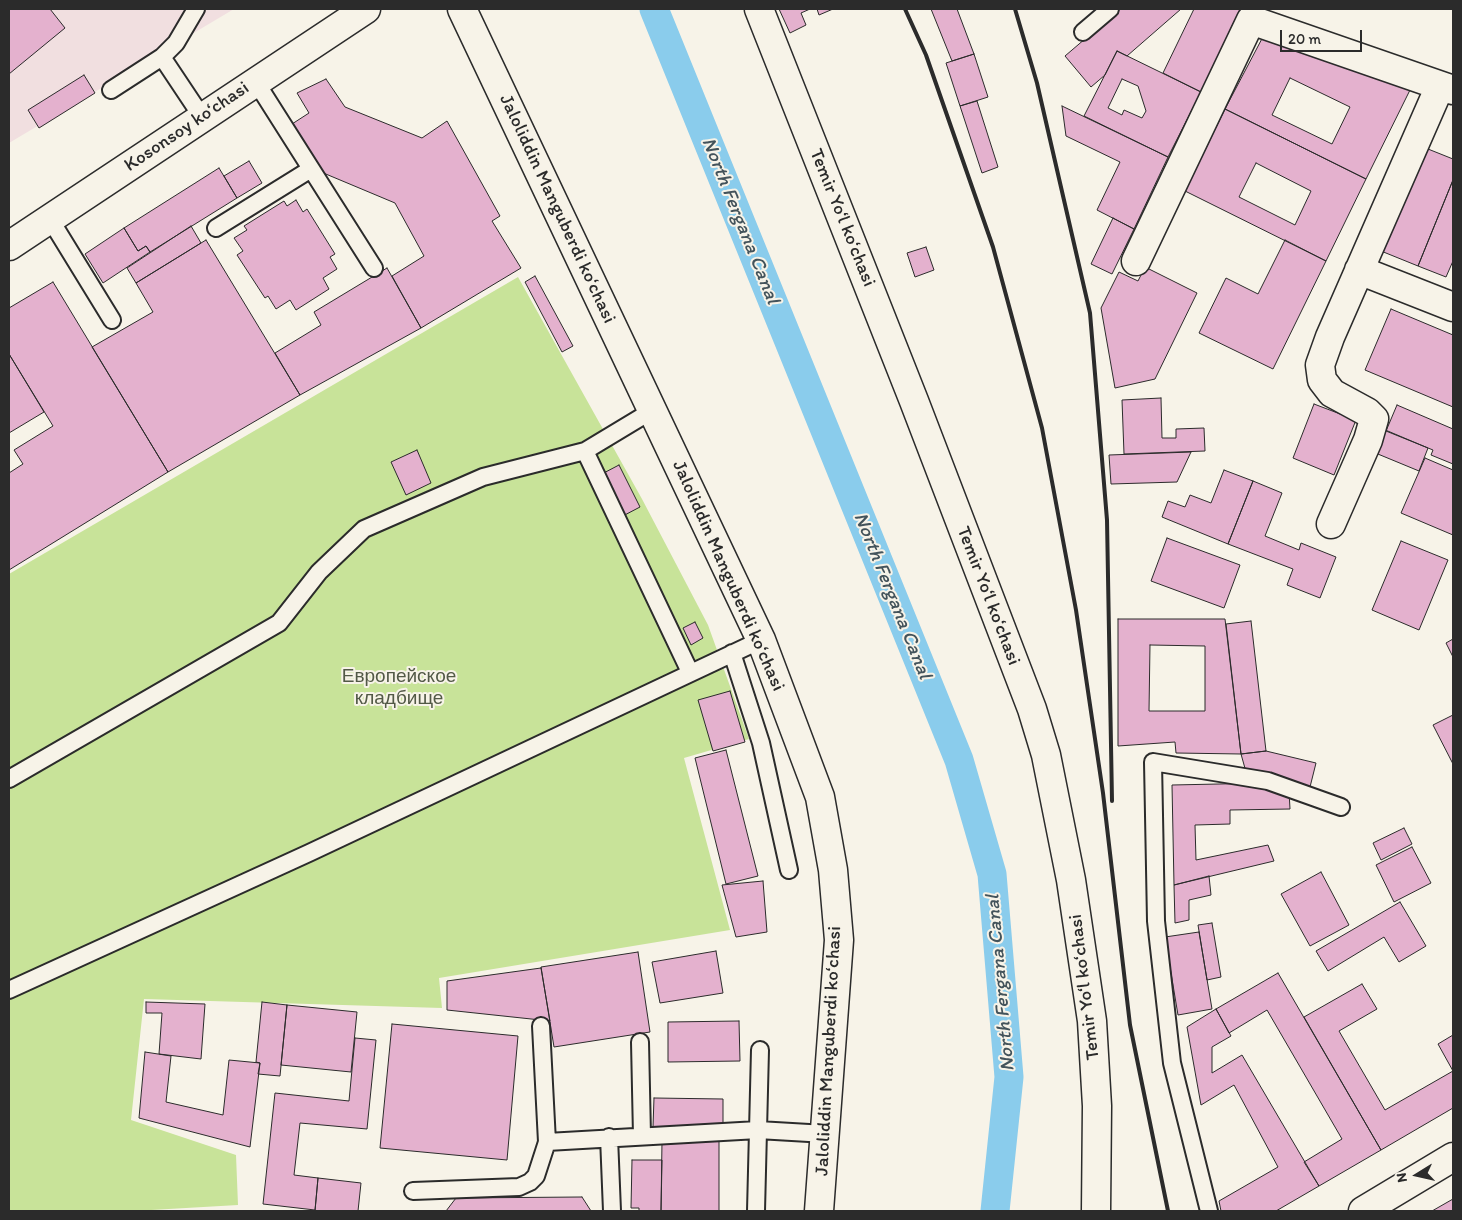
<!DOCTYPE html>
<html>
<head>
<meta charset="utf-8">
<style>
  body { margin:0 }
  #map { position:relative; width:1462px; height:1220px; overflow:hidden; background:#f7f3e8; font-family:Itim,sans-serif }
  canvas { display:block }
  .frame { position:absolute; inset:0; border:10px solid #2b2b2b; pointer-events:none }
  .north { position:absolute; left:1392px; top:1150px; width:50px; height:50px; -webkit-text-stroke:4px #f7f3e8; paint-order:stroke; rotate:260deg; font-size:14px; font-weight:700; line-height:20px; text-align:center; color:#2b2b2b }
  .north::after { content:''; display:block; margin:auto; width:18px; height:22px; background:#2b2b2b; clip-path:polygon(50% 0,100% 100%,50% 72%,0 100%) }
  .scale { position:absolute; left:1280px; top:30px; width:82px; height:22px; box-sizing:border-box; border:2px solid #2b2b2b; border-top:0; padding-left:6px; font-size:15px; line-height:18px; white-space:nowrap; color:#2b2b2b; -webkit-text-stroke:4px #f7f3e8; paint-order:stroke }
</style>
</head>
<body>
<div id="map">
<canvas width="1462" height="1220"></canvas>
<div class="frame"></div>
<div class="north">N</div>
<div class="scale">20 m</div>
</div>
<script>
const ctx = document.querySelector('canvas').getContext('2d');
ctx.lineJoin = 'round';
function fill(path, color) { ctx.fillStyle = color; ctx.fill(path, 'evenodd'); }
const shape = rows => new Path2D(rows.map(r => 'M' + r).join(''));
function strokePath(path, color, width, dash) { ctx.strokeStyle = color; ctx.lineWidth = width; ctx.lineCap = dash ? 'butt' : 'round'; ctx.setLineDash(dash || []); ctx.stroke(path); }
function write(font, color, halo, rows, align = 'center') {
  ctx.font = font + ' Itim,sans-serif'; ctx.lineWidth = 4; ctx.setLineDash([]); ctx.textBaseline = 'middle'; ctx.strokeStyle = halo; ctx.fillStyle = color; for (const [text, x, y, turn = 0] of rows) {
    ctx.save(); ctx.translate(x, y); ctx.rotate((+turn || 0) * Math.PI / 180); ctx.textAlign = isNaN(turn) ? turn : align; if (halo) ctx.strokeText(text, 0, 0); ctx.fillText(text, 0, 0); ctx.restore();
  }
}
const built = shape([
  [9,9,234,9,9,143]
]);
const green = shape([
  [518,277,642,499,708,625,749,739,684,758,730,930,439,978,442,1008,144,999,131,1120,236,1155,238,1205,134,1211,9,1211,9,574]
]);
const canal = shape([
  [654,9,959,760,992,874,1009,1077,995,1211]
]);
const building = shape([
  [9,9,50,9,65,28,9,74,9,9],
  [779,9,810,9,801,13,806,25,790,33,779,9],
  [817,9,833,9,819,15,817,9],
  [931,9,957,9,974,54,952,61,931,9],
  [1120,9,1181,9,1127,56,1117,51,1105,75,1091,87,1065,56,1120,9],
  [1194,9,1240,9,1201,92,1163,73,1194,9],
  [1266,31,1410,90,1366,179,1225,109,1266,31],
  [1290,78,1350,107,1332,144,1272,115,1290,78],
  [1117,51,1201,92,1168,157,1084,116,1117,51],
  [1122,79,1138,86,1146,111,1142,118,1124,110,1122,115,1108,108,1122,79],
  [974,54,988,97,960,106,946,63,974,54],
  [84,75,95,93,39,128,28,110,84,75],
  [326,79,345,107,422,138,447,121,500,216,492,221,521,268,421,328,392,276,424,256,395,203,321,172,292,124,309,113,297,93,326,79],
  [977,101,998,167,982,173,960,106,977,101],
  [1062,106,1168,157,1134,229,1097,210,1120,162,1066,136,1062,106],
  [1225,109,1366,179,1326,261,1185,191,1225,109],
  [1256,163,1311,191,1295,225,1239,197,1256,163],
  [1423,147,1453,159,1453,180,1418,266,1381,251,1423,147],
  [249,161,262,183,237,198,224,176,249,161],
  [219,168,237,198,150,252,146,246,138,251,124,228,219,168],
  [1453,180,1453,261,1446,277,1418,266,1453,180],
  [296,200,303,212,307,209,335,254,330,257,337,269,323,278,329,289,296,310,290,300,276,309,268,296,265,298,237,255,243,251,234,238,247,230,244,226,284,201,287,206,296,200],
  [1113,218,1134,229,1112,274,1091,264,1113,218],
  [191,226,201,243,136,283,127,268,191,226],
  [124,228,138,251,146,246,150,252,103,283,85,254,124,228],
  [206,240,300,395,168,472,92,347,153,312,136,283,206,240],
  [1285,240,1326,261,1273,369,1199,333,1226,278,1258,294,1285,240],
  [926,247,934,270,915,277,907,253,926,247],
  [1145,267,1197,293,1155,379,1115,388,1101,308,1119,272,1138,281,1145,267],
  [387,268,421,328,300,395,275,353,321,325,314,312,387,268],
  [535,276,573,346,562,352,525,282,535,276],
  [53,282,168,472,9,570,9,473,23,464,14,450,53,426,9,354,9,308,53,282],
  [1391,309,1453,335,1453,407,1365,370,1391,309],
  [9,354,44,412,9,433,9,354],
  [1161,398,1162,438,1176,438,1176,429,1204,428,1205,451,1124,454,1122,400,1161,398],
  [1314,404,1356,420,1334,475,1293,458,1314,404],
  [1397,405,1453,429,1453,464,1431,455,1433,450,1386,431,1397,405],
  [1383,429,1428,448,1419,471,1373,452,1383,429],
  [417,450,431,483,406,495,391,462,417,450],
  [1191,452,1177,482,1111,484,1109,455,1191,452],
  [1425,458,1453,470,1453,535,1401,513,1425,458],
  [619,465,640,507,619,518,598,476,619,465],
  [1224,470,1253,481,1228,544,1162,517,1168,501,1185,507,1190,495,1211,503,1224,470],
  [1253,481,1282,493,1265,536,1299,550,1301,543,1336,557,1320,598,1287,585,1293,569,1228,544,1253,481],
  [1167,538,1240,565,1224,608,1151,581,1167,538],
  [1401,541,1448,560,1419,630,1372,610,1401,541],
  [1118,619,1225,619,1241,754,1176,753,1175,742,1118,746,1118,619],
  [1150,645,1205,646,1205,711,1149,711,1150,645],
  [1251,621,1266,751,1241,754,1226,624,1251,621],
  [695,622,703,638,691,645,683,628,695,622],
  [1453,639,1453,657,1446,643,1453,639],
  [730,691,745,742,713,751,698,700,730,691],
  [1453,715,1453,764,1433,725,1453,715],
  [726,750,758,876,726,884,695,758,726,750],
  [1266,751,1316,763,1310,787,1246,772,1241,754,1266,751],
  [1266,783,1289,791,1290,809,1230,810,1230,824,1195,825,1196,860,1268,845,1274,861,1174,885,1172,785,1266,783],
  [1404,828,1412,844,1381,860,1373,843,1404,828],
  [1412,847,1431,883,1394,902,1376,865,1412,847],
  [1321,872,1349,925,1310,946,1281,894,1321,872],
  [1209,876,1211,895,1189,900,1189,920,1175,923,1174,885,1209,876],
  [763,881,767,932,736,937,722,885,763,881],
  [1400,902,1426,946,1399,962,1384,937,1328,971,1316,951,1400,902],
  [1212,923,1221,977,1207,980,1198,925,1212,923],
  [1199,932,1212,1009,1178,1015,1165,937,1199,932],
  [716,951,723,993,660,1003,652,962,716,951],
  [638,952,650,1032,554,1047,541,967,638,952],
  [541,968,550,1021,447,1010,447,981,541,968],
  [1278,973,1381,1150,1319,1186,1304,1162,1342,1139,1267,1010,1229,1033,1216,1009,1278,973],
  [1362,984,1377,1009,1339,1031,1385,1110,1453,1071,1438,1044,1453,1035,1453,1108,1381,1150,1304,1017,1362,984],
  [146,1002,205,1004,201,1059,159,1054,162,1013,146,1013,146,1002],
  [262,1002,287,1005,280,1076,258,1074,260,1063,256,1062,262,1002],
  [287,1005,357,1012,351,1072,281,1065,287,1005],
  [1216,1009,1231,1036,1212,1047,1212,1073,1242,1055,1319,1186,1276,1211,1221,1211,1219,1201,1278,1167,1234,1085,1201,1105,1187,1027,1216,1009],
  [739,1021,740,1061,668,1062,668,1022,739,1021],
  [392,1024,518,1036,507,1160,380,1148,392,1024],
  [355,1038,376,1040,367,1129,300,1123,294,1175,318,1178,315,1210,263,1204,275,1093,349,1101,355,1038],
  [145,1052,171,1056,166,1102,223,1115,229,1060,260,1063,250,1147,139,1118,145,1052],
  [654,1098,723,1099,723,1128,653,1127,654,1098],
  [662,1141,719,1141,719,1211,661,1211,662,1141],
  [632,1160,662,1160,661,1211,639,1211,639,1208,631,1208,632,1160],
  [318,1178,361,1183,358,1211,315,1211,318,1178],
  [582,1197,591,1211,446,1211,456,1198,582,1197],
  [1453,1199,1453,1211,1432,1211,1453,1199]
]);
const lane = shape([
  [1083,32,1110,9],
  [162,57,202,117],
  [256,82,374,268],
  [111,90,162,57,176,43,196,9],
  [50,219,112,320],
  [216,228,311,169],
  [585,451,690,672],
  [732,653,761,743,789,870],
  [9,779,279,623,319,572,364,529,483,477,585,451,653,410],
  [9,990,309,853,761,640],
  [541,1026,547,1142],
  [640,1042,642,1136],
  [609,1137,612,1211],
  [413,1191,519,1187,530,1182,536,1176,547,1142,758,1130,826,1134],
  [756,1211,760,1050],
  [1209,1211,1172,1063,1156,921,1153,762,1268,781,1341,807]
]);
const street = shape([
  [1136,261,1251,20,1453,90],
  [1359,270,1453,307],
  [1331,524,1368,440,1374,419,1367,412,1332,393,1322,380,1320,365,1330,337,1440,86],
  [1363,1211,1453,1157]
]);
const secondary = shape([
  [462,9,761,640,820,797,833,870,839,940,819,1211],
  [759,9,914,401,1032,709,1046,755,1071,880,1092,1021,1097,1106,1096,1211],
  [9,246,366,9]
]);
const rail = shape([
  [905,9,926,55,993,247,1042,428,1076,610,1103,793,1130,1025,1168,1211],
  [1015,9,1037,83,1090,313,1107,520,1112,801]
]);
const streetNames = [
  ["Kosonsoy koʻchasi",187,127,-34],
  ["Jaloliddin Manguberdi koʻchasi",557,209,65],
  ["Temir Yoʻl koʻchasi",842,218,68],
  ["Jaloliddin Manguberdi koʻchasi",728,576,66],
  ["Temir Yoʻl koʻchasi",988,596,69],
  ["Temir Yoʻl koʻchasi",1085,987,-97],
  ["Jaloliddin Manguberdi koʻchasi",829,1051,-87]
];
const parkNames = [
  ["Европейское",399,677],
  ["кладбище",399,699]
];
const waterNames = [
  ["North Fergana Canal",740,221,68],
  ["North Fergana Canal",892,596,68],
  ["North Fergana Canal",1001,983,-95]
];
fill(built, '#f1dfe0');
fill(green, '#c8e399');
strokePath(canal, '#8accec', 29);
fill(building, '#e4b1ce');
strokePath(building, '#2b2b2b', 1);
strokePath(lane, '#2b2b2b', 20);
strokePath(street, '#2b2b2b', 31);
strokePath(secondary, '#2b2b2b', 31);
strokePath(lane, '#f7f3e8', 16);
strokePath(street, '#f7f3e8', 28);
strokePath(secondary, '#f7f3e8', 28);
strokePath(rail, '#2b2b2b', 4);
write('19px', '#2b2b2b', '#f7f3e8', streetNames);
write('19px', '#525946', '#f7f3e8', parkNames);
write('italic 20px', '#43535b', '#f7f3e8', waterNames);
</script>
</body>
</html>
